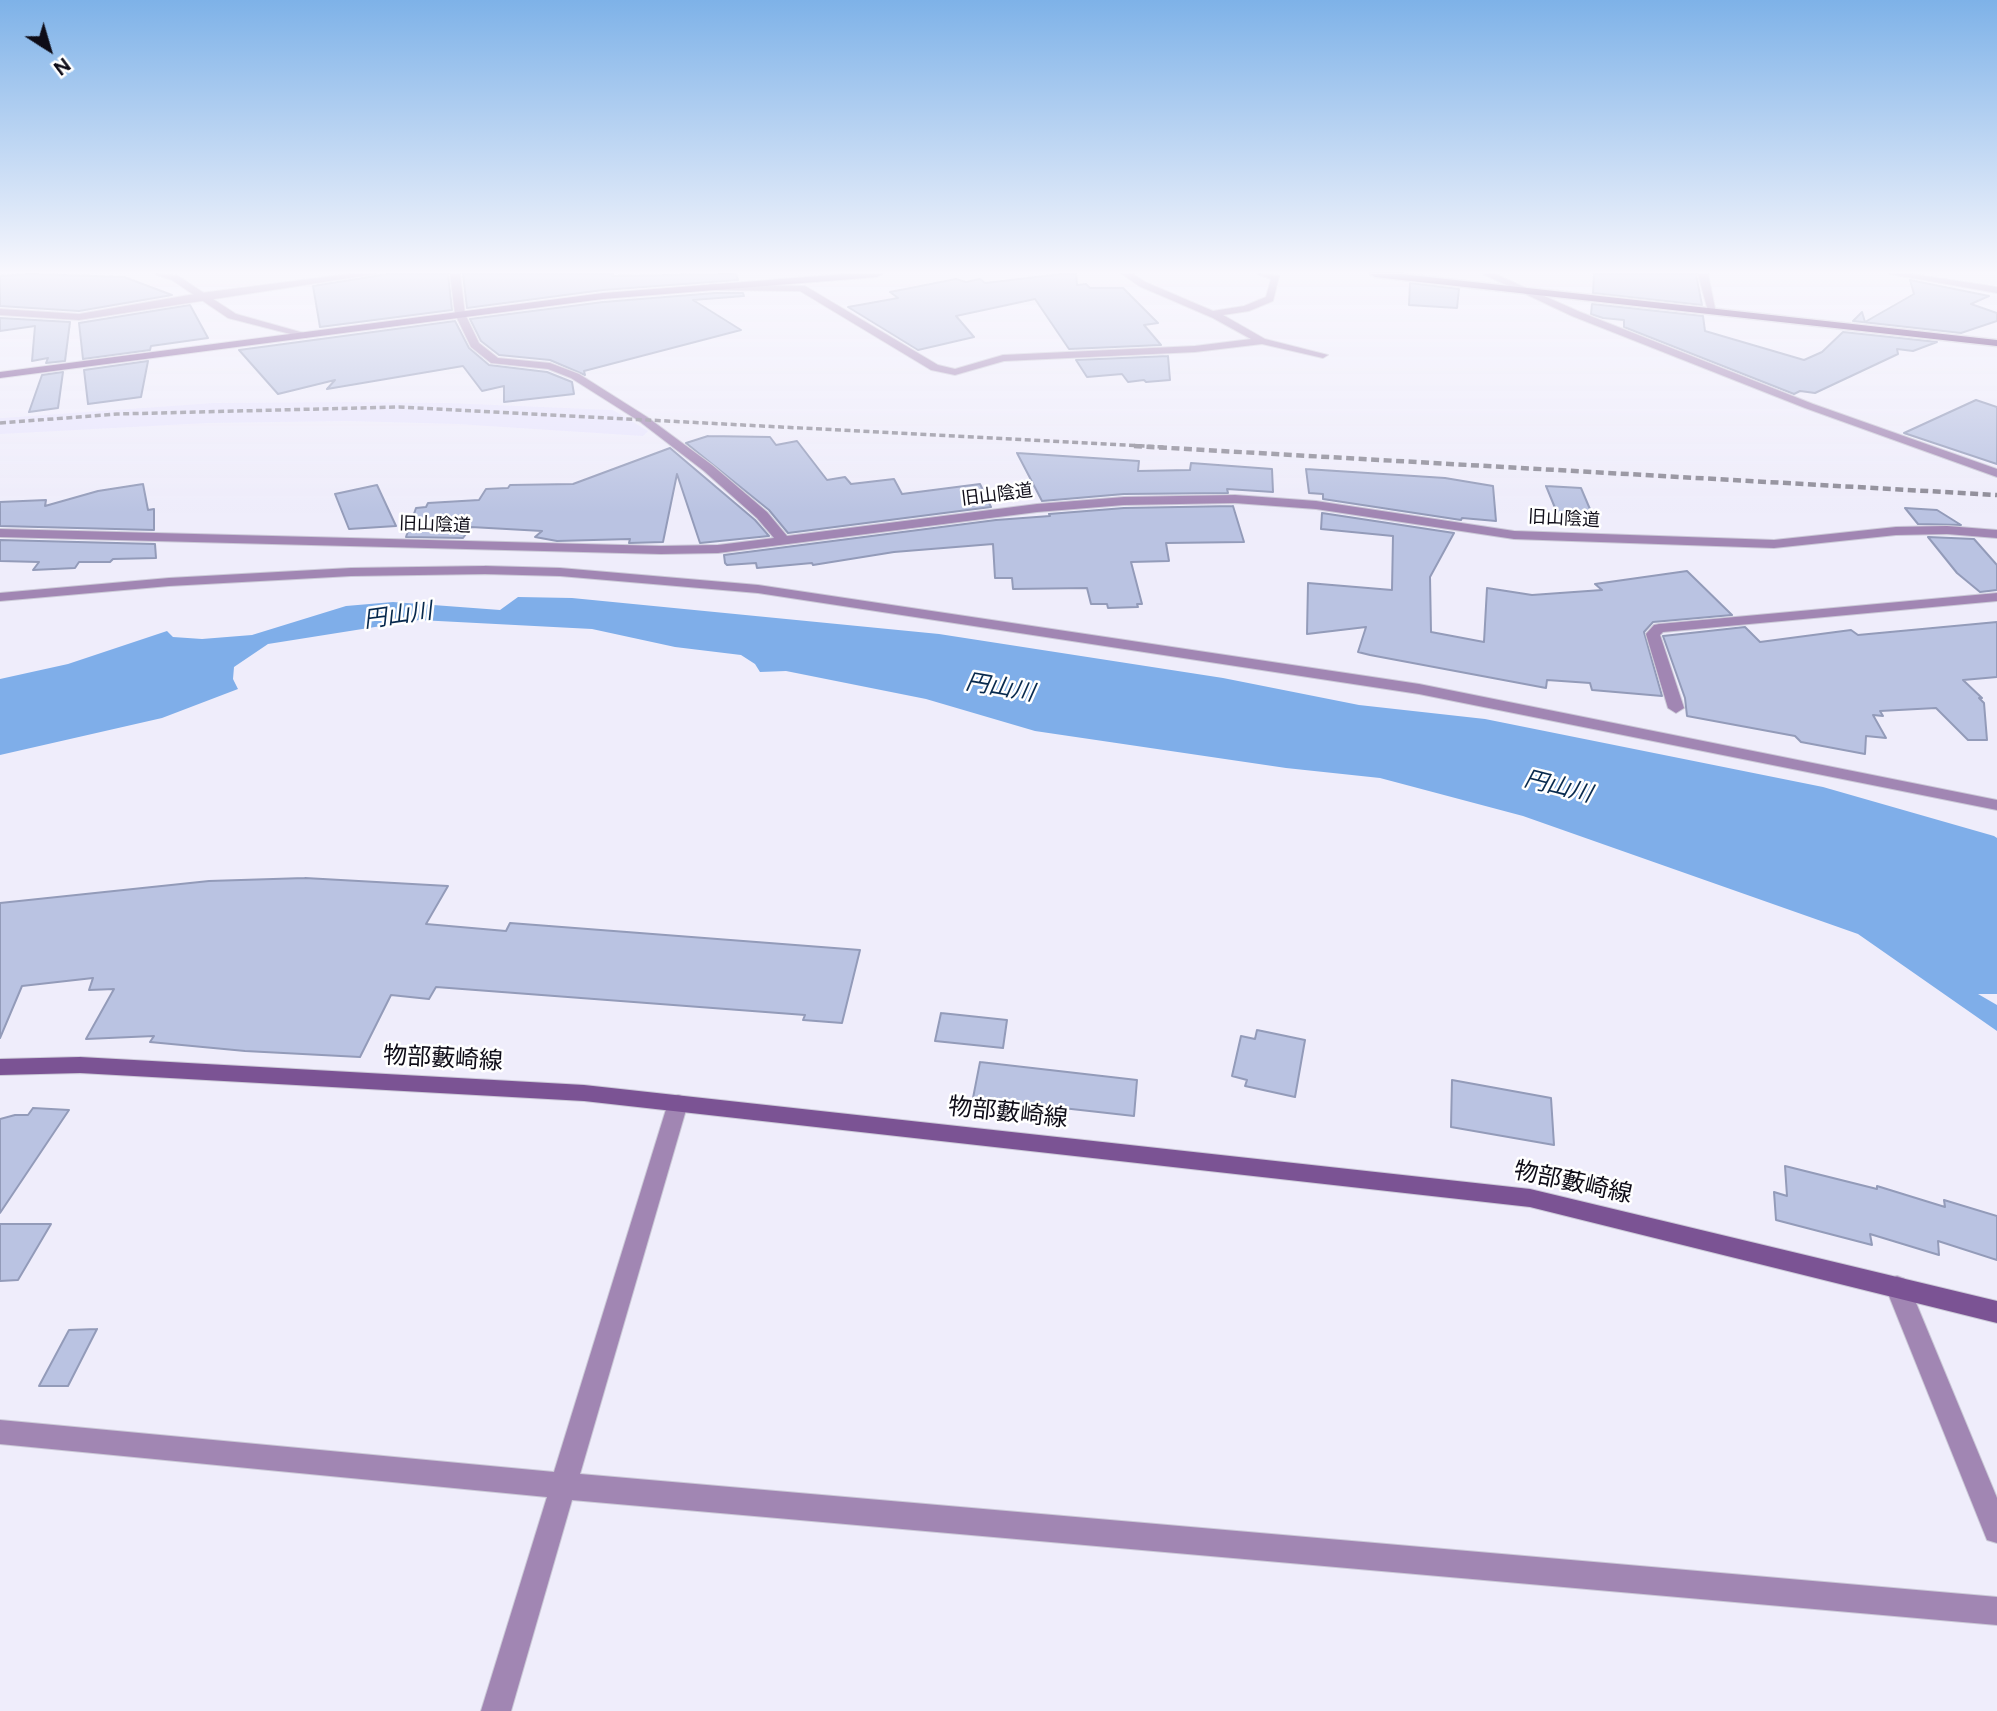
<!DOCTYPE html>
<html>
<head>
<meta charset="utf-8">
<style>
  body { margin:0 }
  #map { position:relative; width:1997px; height:1711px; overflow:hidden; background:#efedfb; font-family:Figtree,sans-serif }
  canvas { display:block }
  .north { position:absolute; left:14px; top:14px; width:70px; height:70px; -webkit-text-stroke:5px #fff; paint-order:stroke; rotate:143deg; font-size:19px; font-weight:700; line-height:28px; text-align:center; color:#0e0c17 }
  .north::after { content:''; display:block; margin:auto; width:24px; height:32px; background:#0e0c17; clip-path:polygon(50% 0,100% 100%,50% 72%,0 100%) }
</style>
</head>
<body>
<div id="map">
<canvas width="1997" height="1711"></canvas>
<div class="north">N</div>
</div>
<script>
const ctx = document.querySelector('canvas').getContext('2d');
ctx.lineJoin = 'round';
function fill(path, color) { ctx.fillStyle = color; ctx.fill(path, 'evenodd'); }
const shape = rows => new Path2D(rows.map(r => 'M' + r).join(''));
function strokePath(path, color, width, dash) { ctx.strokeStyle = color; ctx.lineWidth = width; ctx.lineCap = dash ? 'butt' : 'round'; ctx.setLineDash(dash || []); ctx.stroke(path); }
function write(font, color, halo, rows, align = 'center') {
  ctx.font = font + ' Figtree,"Noto Sans JP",sans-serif'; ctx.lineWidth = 5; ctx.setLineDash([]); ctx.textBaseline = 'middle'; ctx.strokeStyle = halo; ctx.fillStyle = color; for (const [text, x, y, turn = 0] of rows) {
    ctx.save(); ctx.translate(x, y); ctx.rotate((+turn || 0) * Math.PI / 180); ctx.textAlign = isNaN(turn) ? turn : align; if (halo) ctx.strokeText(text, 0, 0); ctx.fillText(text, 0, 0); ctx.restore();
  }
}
const built = shape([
  [348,402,449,403,613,410,648,431,643,436,457,424,347,421,208,423,0,434,0,418,2,418,213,403]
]);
const water = shape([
  [518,597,572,598,939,634,1223,678,1359,705,1485,719,1823,787,1994,836,1997,838,1997,994,1978,994,1997,1005,1997,1031,1858,934,1523,816,1380,778,1286,768,1035,731,926,699,786,671,760,672,755,664,741,655,675,647,592,629,419,620,268,644,234,667,233,679,238,689,162,718,0,755,0,679,68,664,167,631,173,637,202,639,252,635,346,606,393,602,500,610]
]);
const building = shape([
  [30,274,124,277,172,295,79,311,0,306,0,276,30,274],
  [388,274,448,274,452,310,320,327,313,286,388,274],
  [463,274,613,274,612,276,736,274,738,280,603,290,467,308,463,274],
  [1062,274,1076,274,1077,285,1086,284,1090,288,1123,288,1158,323,1144,325,1161,345,1069,349,1035,299,956,316,974,337,918,350,848,307,898,298,890,292,956,279,966,282,980,279,985,283,1062,274],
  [1594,274,1696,274,1702,305,1593,293,1594,274],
  [1910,280,1989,296,1971,304,1997,313,1997,321,1961,333,1853,321,1862,312,1865,322,1914,294,1910,280],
  [1410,283,1459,289,1457,308,1409,305,1410,283],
  [715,293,743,293,744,296,693,300,741,330,584,371,585,375,550,360,499,355,481,341,470,319,603,302,715,293],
  [1592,304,1703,316,1705,331,1804,360,1822,352,1843,332,1937,342,1913,351,1897,349,1898,354,1815,393,1800,391,1794,394,1624,327,1624,320,1603,318,1591,314,1592,304],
  [190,305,208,338,151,346,150,350,83,359,79,323,190,305],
  [0,318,70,322,65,361,46,363,48,358,32,361,35,326,0,331,0,318],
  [455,321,469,348,489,365,547,372,572,382,574,394,504,402,504,386,482,391,463,366,327,389,335,380,278,394,239,350,455,321],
  [1168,356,1170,380,1146,382,1144,380,1128,382,1122,374,1087,377,1076,360,1168,356],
  [148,361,141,397,88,404,84,370,148,361],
  [63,372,58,408,29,412,42,375,63,372],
  [1976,400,1997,407,1997,464,1904,433,1976,400],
  [708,436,770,437,776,445,797,441,827,480,845,477,851,484,894,479,902,494,980,484,991,507,788,533,769,510,686,443,708,436],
  [670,448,755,520,769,536,700,543,677,474,663,542,629,543,630,539,557,541,535,537,542,531,471,527,463,538,406,537,416,508,426,507,428,503,479,500,486,489,508,488,510,485,573,484,670,448],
  [1017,453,1139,461,1138,471,1190,470,1191,463,1272,469,1273,492,1227,489,1228,493,1124,494,1042,501,1017,453],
  [1306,469,1445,478,1493,486,1496,521,1462,518,1461,520,1323,499,1323,494,1309,493,1306,469],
  [143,484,148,510,154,509,154,530,0,526,0,502,46,500,45,506,98,491,143,484],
  [377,485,396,526,349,529,335,494,377,485],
  [1546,486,1581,488,1595,521,1560,520,1546,486],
  [1233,506,1244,542,1166,543,1169,561,1131,562,1142,604,1137,604,1138,607,1108,608,1107,604,1091,604,1087,588,1013,589,1012,578,995,578,993,544,894,552,813,565,812,563,757,568,756,563,727,565,725,563,724,555,996,520,1050,516,1049,514,1124,508,1233,506],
  [1905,508,1937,510,1961,525,1918,524,1905,508],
  [1322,513,1454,533,1430,577,1431,632,1484,642,1487,588,1532,595,1602,590,1595,584,1687,571,1732,615,1653,622,1644,632,1662,696,1592,690,1590,683,1547,680,1546,688,1370,655,1358,652,1366,627,1307,634,1308,583,1392,590,1393,536,1321,529,1322,513],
  [1928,537,1974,539,1997,565,1997,590,1980,592,1957,573,1928,537],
  [0,540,155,544,156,558,113,559,110,562,79,562,75,568,33,570,39,562,0,561,0,540],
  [1997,622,1997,677,1963,680,1982,698,1979,698,1984,703,1987,740,1968,740,1936,708,1880,711,1883,716,1873,715,1886,738,1866,736,1865,754,1801,742,1795,736,1687,716,1685,698,1663,636,1745,627,1760,642,1851,630,1858,635,1997,622],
  [305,878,448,886,426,924,506,931,510,923,860,950,842,1023,803,1020,805,1015,436,987,429,999,391,995,360,1057,245,1051,150,1042,154,1036,86,1039,114,989,89,990,93,978,22,986,0,1038,0,903,209,881,305,878],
  [941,1013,1007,1020,1003,1048,935,1041,941,1013],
  [1257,1030,1305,1040,1295,1097,1245,1086,1247,1080,1232,1076,1241,1036,1255,1039,1257,1030],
  [980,1062,1137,1080,1134,1116,973,1098,980,1062],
  [1452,1080,1551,1098,1554,1145,1451,1127,1452,1080],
  [33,1108,69,1110,0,1213,0,1119,15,1115,28,1115,33,1108],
  [1785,1166,1877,1189,1877,1186,1945,1207,1944,1200,1997,1216,1997,1260,1938,1241,1939,1255,1870,1234,1872,1245,1776,1220,1774,1192,1787,1196,1785,1166],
  [0,1224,51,1224,18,1280,0,1281,0,1224],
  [97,1329,68,1386,39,1386,69,1330,97,1329]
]);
const minor = shape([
  [350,274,375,274,79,320,0,315,0,309,79,314,201,293,350,274],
  [450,274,460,274,465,314,479,343,498,358,550,363,579,374,647,417,712,465,767,512,787,536,1037,504,1124,497,1235,495,1316,501,1514,531,1774,540,1896,527,1947,526,1997,530,1997,538,1947,534,1896,535,1774,548,1514,539,1316,509,1235,503,1124,505,1037,512,718,553,661,554,0,537,0,529,661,546,718,545,774,538,757,518,704,471,639,421,571,378,548,369,491,363,471,347,455,314,450,274],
  [1122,274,1133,274,1145,282,1213,311,1244,306,1266,297,1271,279,1258,274,1279,276,1273,301,1249,311,1223,315,1265,339,1328,355,1323,358,1262,344,1195,352,1004,361,955,375,931,370,800,291,710,290,705,287,710,284,805,286,938,365,955,369,1003,355,1195,346,1251,339,1213,318,1139,286,1122,274],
  [1483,274,1495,274,1580,312,1813,404,1997,469,1997,477,1805,408,1572,316,1483,274],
  [1698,274,1708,274,1716,313,1708,311,1698,274],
  [1890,274,1911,274,1997,287,1997,293,1890,274],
  [485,566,560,568,758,585,1419,684,1997,800,1997,810,1419,694,758,593,560,576,485,574,351,576,169,586,0,601,0,593,169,578,351,568,485,566],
  [1997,593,1997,601,1663,632,1660,635,1684,708,1676,713,1668,708,1646,634,1654,625,1659,624,1997,593],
  [678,1095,685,1097,688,1103,580,1474,1997,1597,1997,1625,572,1500,511,1711,481,1711,547,1497,0,1444,0,1420,554,1472,668,1103,671,1097,678,1095],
  [1897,1276,1905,1279,1909,1286,1997,1498,1997,1543,1987,1540,1885,1286,1889,1279,1897,1276]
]);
const tertiary = shape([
  [155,274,178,276,236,314,311,335,306,338,228,318,172,280,155,274]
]);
const secondary = shape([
  [845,274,882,274,877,277,603,299,0,378,0,372,603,293,845,274],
  [80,1057,584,1085,1530,1189,1997,1301,1997,1323,1530,1207,584,1101,80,1073,0,1075,0,1059,80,1057]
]);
const trunk = shape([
  [1370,274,1401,274,1997,340,1997,346,1375,277,1370,274]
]);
const railFar1 = shape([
  [0,423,117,414,399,407,1164,447]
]);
const rail = shape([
  [1134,446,1997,495]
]);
const farStreetnames = [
  ["旧山陰道",997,495,-7],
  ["旧山陰道",1564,519,3],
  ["旧山陰道",435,525,2]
];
const waterNames = [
  ["円山川",398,616,-8],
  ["円山川",1000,688,10],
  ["円山川",1558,787,14]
];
const nearStreetnames = [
  ["物部藪崎線",443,1059,3],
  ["物部藪崎線",1008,1113,6],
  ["物部藪崎線",1573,1183,12]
];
fill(built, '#e8e5fd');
fill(water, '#7faee9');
fill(building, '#bac3e2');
strokePath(building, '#939bb9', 2);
strokePath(minor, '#cbc9d7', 2);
strokePath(tertiary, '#cbc9d7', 2);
strokePath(secondary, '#cbc9d7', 2);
strokePath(trunk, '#cbc9d7', 3);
fill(minor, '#a186b3');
fill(tertiary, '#a186b3');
fill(secondary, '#7b5394');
fill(trunk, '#521f6c');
strokePath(railFar1, '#8a8894', 3.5, [6, 3.5]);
strokePath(rail, '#8a8894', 4.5, [8, 4.5]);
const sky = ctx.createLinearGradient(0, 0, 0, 513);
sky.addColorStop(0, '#7eb2e8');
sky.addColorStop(0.53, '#f8f7fd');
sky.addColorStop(1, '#f8f7fd00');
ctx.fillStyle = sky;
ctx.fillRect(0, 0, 1997, 513);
write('18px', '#0e0c17', '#fff', farStreetnames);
write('italic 23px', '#082a4e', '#fff', waterNames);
write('24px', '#0e0c17', '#fff', nearStreetnames);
</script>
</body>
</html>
